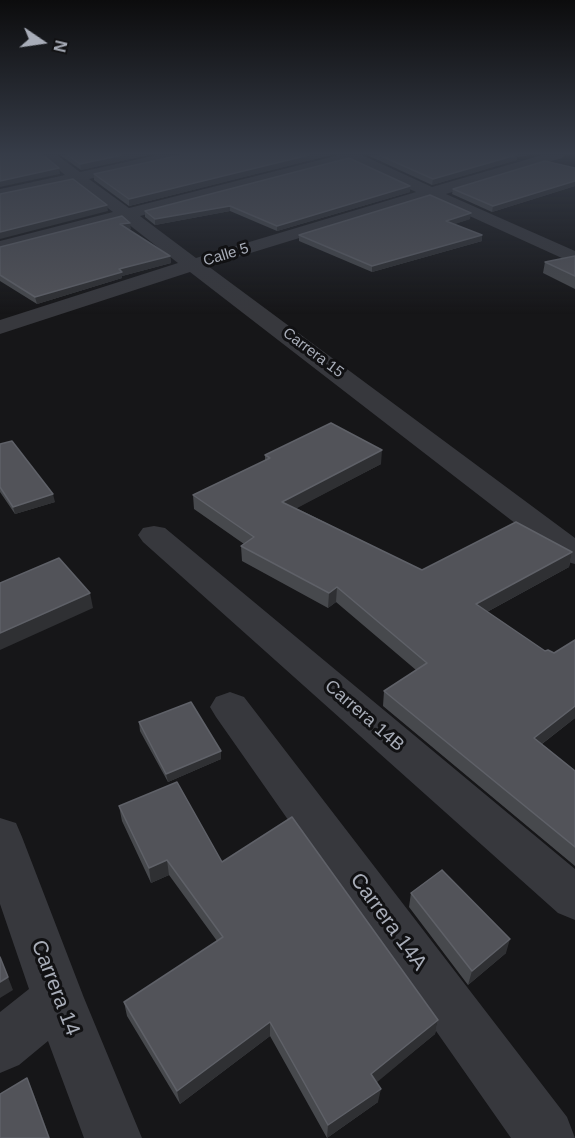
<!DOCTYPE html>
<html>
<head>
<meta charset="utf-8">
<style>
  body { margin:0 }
  #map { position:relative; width:575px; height:1138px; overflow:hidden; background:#161618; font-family:Helvetica,sans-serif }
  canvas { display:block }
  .north { position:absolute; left:12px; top:12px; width:60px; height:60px; -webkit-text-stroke:4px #111113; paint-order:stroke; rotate:103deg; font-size:16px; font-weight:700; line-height:24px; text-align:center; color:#a8adb8 }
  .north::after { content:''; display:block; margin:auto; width:21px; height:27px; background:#a8adb8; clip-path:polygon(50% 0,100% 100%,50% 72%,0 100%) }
</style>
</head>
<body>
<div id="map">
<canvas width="575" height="1138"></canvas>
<div class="north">N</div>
</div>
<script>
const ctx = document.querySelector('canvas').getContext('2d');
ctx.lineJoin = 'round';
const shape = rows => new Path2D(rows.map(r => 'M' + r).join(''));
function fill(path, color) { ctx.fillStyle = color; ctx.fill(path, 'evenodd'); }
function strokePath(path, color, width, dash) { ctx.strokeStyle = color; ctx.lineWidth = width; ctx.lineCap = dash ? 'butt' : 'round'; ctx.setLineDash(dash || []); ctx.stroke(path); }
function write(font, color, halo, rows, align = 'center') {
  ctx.font = font + ' Helvetica,sans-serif'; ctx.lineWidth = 6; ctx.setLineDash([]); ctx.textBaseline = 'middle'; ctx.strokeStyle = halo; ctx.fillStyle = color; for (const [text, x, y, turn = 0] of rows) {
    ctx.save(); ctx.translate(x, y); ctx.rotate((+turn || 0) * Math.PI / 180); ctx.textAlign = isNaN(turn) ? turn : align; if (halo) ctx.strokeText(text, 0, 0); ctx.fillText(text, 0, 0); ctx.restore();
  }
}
const street = shape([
  [41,155,57,155,80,172,157,155,183,155,181,158,89,179,129,208,339,155,362,155,432,187,542,155,564,155,562,158,446,194,575,251,575,264,430,198,208,266,575,538,575,564,564,561,190,272,0,334,0,320,178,263,123,220,0,253,0,241,113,212,74,182,0,199,0,189,65,175,41,155],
  [349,161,416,192,196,258,140,216,349,161],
  [154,526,165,528,575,869,575,920,558,913,143,542,138,535,143,528,154,526],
  [230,692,244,697,567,1117,575,1138,511,1138,216,717,210,707,216,697,230,692],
  [0,818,16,823,22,837,84,998,142,1138,84,1138,48,1041,19,1065,0,1073,0,1012,29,989,0,904,0,818]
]);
const wall = shape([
  [60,155,148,155,81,170],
  [181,155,331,155,129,206,94,180,94,174],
  [367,155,528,155,517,157,517,160,432,185],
  [575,168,575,186,492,212,452,194,453,189],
  [410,192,277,231,230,211,155,225,145,217,145,211],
  [470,219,454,224,482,235,482,241,372,272,299,241,299,235],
  [131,229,128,230,170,256,171,263,122,276,122,278,37,304,0,281,0,247],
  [575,256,575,289,543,273,545,262],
  [0,444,55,502,15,514,0,492],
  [265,455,381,464,296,508,422,570,572,552,569,567,487,612,545,651,554,653,575,640,575,718,542,744,575,771,575,866,383,706,384,691,416,670,336,602,328,608,242,561,241,546,244,544,194,509,193,495,265,461],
  [139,722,221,759,168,782,140,731],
  [119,806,222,862,438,1020,435,1034,376,1082,378,1102,327,1138,270,1036,180,1104,127,1016,124,1002,217,941,169,875,151,883,122,821],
  [411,893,506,953,468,985,409,907]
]);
const shadedWall = shape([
  [122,155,148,155,81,170,80,164],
  [309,155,331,155,129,206,129,199],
  [511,155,528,155,517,157,517,160,432,185,433,179],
  [59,168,60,174,0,187,0,181],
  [575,181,575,186,492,212,493,206],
  [410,186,410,192,277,231,277,226],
  [107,205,108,211,0,239,0,232],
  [230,206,230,211,155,225,155,219],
  [471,213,470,219,446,227,446,221],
  [130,223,131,229,121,231,120,224],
  [482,235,482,241,372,272,372,266],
  [170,256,171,263,122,276,122,278,37,304,35,297,119,269],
  [382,450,381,464,282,516,282,502],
  [53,494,55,502,15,514,13,507],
  [572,552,569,567,474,619,476,604],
  [337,587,336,602,328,608,329,593],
  [90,593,93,608,0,650,0,633],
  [575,706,575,718,530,753,534,738],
  [221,751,221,759,168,782,166,774],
  [167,860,169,875,151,883,149,868],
  [510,939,506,953,468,985,472,971],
  [8,977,13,990,0,998,0,982],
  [438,1020,435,1034,370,1088,371,1074],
  [270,1022,270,1036,180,1104,177,1091],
  [27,1078,33,1092,50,1138,49,1138],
  [381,1089,378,1102,327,1138,328,1125]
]);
const building = shape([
  [0,155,43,155,59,168,0,181,0,155],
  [67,155,122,155,80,164,67,155],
  [181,155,309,155,129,199,94,174,181,155],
  [379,155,516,155,433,179,379,155],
  [349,158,410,186,277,226,230,206,155,219,145,211,349,158],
  [545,161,575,168,575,181,493,206,453,189,545,161],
  [73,179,107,205,0,232,0,194,73,179],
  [430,195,471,213,446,221,482,235,372,266,299,235,430,195],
  [122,216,130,223,120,224,170,256,119,269,122,272,35,297,0,275,0,247,122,216],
  [575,256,575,276,545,262,575,256],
  [331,423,382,450,282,502,422,570,516,522,572,552,476,604,545,651,548,650,554,653,575,640,575,706,534,738,575,771,575,847,384,691,427,663,337,587,329,593,241,546,254,537,193,495,270,458,265,455,331,423],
  [12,441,53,494,13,507,0,487,0,444,12,441],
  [59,558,90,593,0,633,0,583,59,558],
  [191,702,221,751,166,774,139,722,191,702],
  [177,782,222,862,292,817,438,1020,371,1074,381,1089,328,1125,270,1022,177,1091,124,1002,223,937,167,860,149,868,119,806,177,782],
  [442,870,510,939,472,971,411,893,442,870],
  [0,957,8,977,0,982,0,957],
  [27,1078,49,1138,0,1138,0,1094,27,1078]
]);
const farStreetnames = [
  ["Calle 5",226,255,-17],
  ["Carrera 15",313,353,37]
];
const streetNames = [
  ["Carrera 14B",364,716,41]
];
const nearStreetnames = [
  ["Carrera 14A",388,922,54],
  ["Carrera 14",55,988,69]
];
fill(street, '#37383d');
fill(wall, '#47494d');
fill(shadedWall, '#2f3033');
fill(building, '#525359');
strokePath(building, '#5f6168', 1.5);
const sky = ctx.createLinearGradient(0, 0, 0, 314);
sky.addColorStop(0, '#0c0c0d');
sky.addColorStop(0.49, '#363c48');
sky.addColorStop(1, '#363c4800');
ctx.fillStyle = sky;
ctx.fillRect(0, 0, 575, 314);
write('15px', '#a8adb8', '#111113', farStreetnames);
write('18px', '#a8adb8', '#111113', streetNames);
write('21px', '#a8adb8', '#111113', nearStreetnames);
</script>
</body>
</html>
